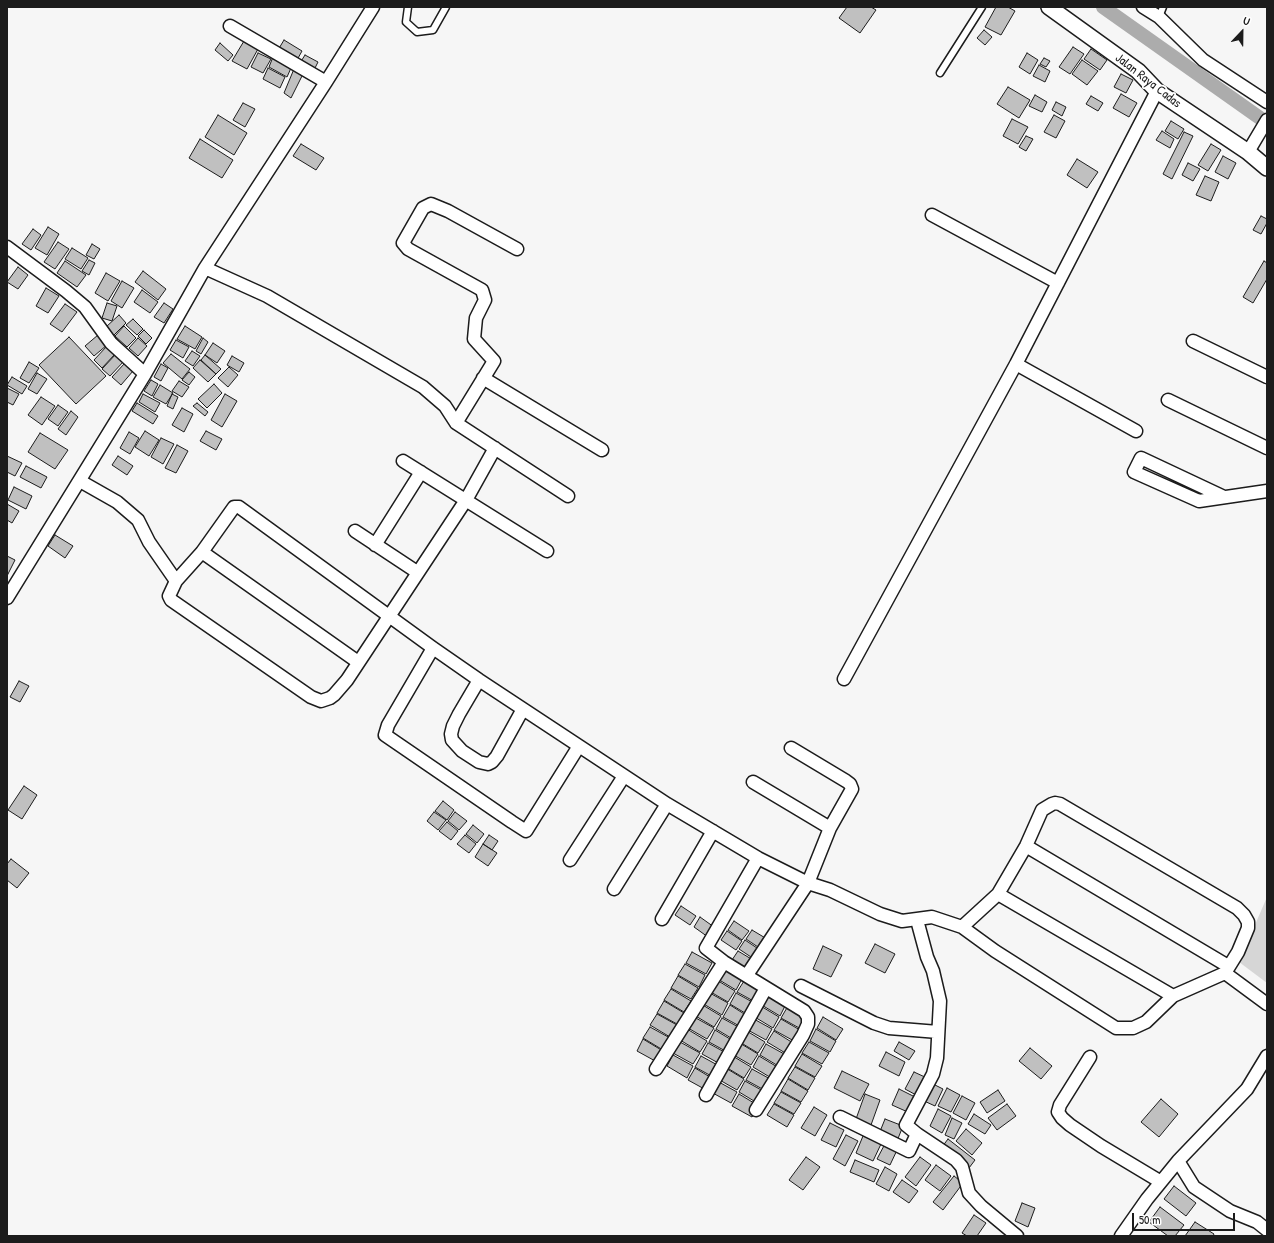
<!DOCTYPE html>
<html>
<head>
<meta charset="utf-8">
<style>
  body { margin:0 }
  #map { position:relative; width:1274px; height:1243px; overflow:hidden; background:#f6f6f6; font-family:"Patrick Hand",sans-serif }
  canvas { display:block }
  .frame { position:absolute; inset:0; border:8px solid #1c1c1c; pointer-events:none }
  .north { position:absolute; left:1222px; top:12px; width:40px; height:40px; -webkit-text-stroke:3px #fff; paint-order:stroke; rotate:22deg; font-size:11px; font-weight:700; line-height:16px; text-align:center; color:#1c1c1c }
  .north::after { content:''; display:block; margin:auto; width:14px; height:18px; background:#1c1c1c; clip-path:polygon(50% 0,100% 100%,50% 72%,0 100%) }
  .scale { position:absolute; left:1132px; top:1213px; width:103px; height:18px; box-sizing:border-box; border:2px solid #1c1c1c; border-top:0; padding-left:5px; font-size:12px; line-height:14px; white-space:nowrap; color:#1c1c1c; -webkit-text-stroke:3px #fff; paint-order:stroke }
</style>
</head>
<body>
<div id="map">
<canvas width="1274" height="1243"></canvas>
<div class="frame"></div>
<div class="north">U</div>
<div class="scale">50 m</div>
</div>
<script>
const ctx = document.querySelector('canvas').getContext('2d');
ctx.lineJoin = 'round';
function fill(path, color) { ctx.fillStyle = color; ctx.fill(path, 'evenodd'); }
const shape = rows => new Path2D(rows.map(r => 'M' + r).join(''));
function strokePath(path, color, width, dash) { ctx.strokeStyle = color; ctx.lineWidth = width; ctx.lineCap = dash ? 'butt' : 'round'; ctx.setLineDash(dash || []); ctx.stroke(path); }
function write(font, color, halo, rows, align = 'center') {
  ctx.font = font + ' "Patrick Hand",sans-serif'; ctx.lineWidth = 3.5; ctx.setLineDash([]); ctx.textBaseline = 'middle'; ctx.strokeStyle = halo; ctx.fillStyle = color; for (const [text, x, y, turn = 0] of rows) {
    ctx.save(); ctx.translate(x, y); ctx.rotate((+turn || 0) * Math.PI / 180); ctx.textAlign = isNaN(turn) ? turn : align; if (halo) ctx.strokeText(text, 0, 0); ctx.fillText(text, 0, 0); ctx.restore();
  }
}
const green = shape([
  [1267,897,1267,983,1239,962]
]);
const canal = shape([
  [1103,7,1267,123]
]);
const building = shape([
  [847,7,871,7,876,10,860,33,839,18,847,7],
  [996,7,1008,7,1015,11,1001,35,985,27,996,7],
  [984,30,992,37,985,45,977,38,984,30],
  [284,40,302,51,297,60,278,50,284,40],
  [244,41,258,49,247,69,232,61,244,41],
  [220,43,233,55,228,61,215,50,220,43],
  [1073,47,1084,54,1070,74,1059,67,1073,47],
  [1091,49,1107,60,1100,70,1084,59,1091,49],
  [258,53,271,59,263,73,251,67,258,53],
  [1027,53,1038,60,1030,74,1019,67,1027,53],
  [305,55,318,62,314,70,300,63,305,55],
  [273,57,291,68,287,77,269,67,273,57],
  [1044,58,1050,61,1046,67,1040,64,1044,58],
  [1082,60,1098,71,1087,85,1072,74,1082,60],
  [1039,65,1050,71,1045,82,1033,76,1039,65],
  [268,68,285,77,280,88,263,79,268,68],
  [294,69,304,72,291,98,284,93,294,69],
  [1121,74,1133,80,1126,93,1114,87,1121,74],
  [1008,87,1030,100,1019,118,997,104,1008,87],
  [1121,94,1137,103,1129,117,1113,108,1121,94],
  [1035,95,1047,102,1042,112,1029,106,1035,95],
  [1091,96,1103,103,1098,111,1086,104,1091,96],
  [1056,102,1066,107,1062,116,1052,110,1056,102],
  [243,103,255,109,245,127,233,120,243,103],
  [218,115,247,133,234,155,205,137,218,115],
  [1054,115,1065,121,1056,138,1044,132,1054,115],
  [1012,119,1028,127,1018,144,1003,136,1012,119],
  [1171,121,1184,129,1178,139,1165,131,1171,121],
  [1162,131,1174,139,1170,148,1156,140,1162,131],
  [1184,132,1193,136,1172,179,1163,174,1184,132],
  [1026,136,1033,139,1026,151,1019,147,1026,136],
  [200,139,233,160,222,178,189,158,200,139],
  [301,144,324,158,316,170,293,156,301,144],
  [1211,144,1221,150,1208,171,1198,165,1211,144],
  [1223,156,1236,163,1228,179,1215,172,1223,156],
  [1077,159,1098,172,1087,188,1067,175,1077,159],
  [1188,163,1200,169,1193,181,1182,175,1188,163],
  [1205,176,1219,182,1211,201,1196,195,1205,176],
  [1261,216,1267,219,1267,223,1261,234,1253,230,1261,216],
  [48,227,59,234,47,255,35,248,48,227],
  [33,229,41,235,31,250,22,244,33,229],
  [58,242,69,249,55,269,44,262,58,242],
  [92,244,100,249,94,259,86,255,92,244],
  [72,248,88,258,81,269,65,259,72,248],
  [89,260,95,263,89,275,82,271,89,260],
  [65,261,86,275,77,287,57,273,65,261],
  [1264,261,1267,263,1267,279,1253,303,1243,297,1264,261],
  [18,267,28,275,18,289,7,282,18,267],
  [143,271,166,289,158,300,135,282,143,271],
  [106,273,120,281,108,301,95,293,106,273],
  [122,281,134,288,122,308,111,301,122,281],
  [46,288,59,296,48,313,36,306,46,288],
  [142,290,158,302,150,313,134,302,142,290],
  [107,303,117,306,112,321,102,318,107,303],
  [164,303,173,309,164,323,154,317,164,303],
  [65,304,77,312,62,332,50,324,65,304],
  [119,315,126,323,114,335,106,327,119,315],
  [133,319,143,329,137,335,126,325,133,319],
  [124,326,136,338,127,347,115,336,124,326],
  [185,326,202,337,195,349,177,339,185,326],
  [144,330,152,338,146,344,138,336,144,330],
  [98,335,107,345,94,356,85,346,98,335],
  [69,337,106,376,76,404,39,365,69,337],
  [138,338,147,346,138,356,129,348,138,338],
  [203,338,208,342,201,354,196,351,203,338],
  [176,340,189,347,183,358,170,350,176,340],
  [213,343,225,351,217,363,205,355,213,343],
  [107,346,115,354,102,368,94,360,107,346],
  [192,351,200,356,193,366,185,361,192,351],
  [116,354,124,361,110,376,102,369,116,354],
  [171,354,190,369,182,379,163,363,171,354],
  [205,355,221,369,216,374,201,360,205,355],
  [232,356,244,363,239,372,227,365,232,356],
  [200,360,216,374,208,382,193,368,200,360],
  [29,362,39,368,29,383,20,378,29,362],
  [125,363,133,371,121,385,112,377,125,363],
  [161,364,168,368,161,381,154,377,161,364],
  [229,367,238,375,228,387,218,378,229,367],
  [189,372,195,377,189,385,182,380,189,372],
  [37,373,47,379,37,394,28,389,37,373],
  [12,377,27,386,22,394,7,385,12,377],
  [151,380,158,384,152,396,144,391,151,380],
  [179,381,189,387,182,397,172,391,179,381],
  [214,384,222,393,207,408,198,399,214,384],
  [160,385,173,393,166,404,153,397,160,385],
  [7,388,19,394,13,405,7,402,7,388],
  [143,394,160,403,155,412,139,402,143,394],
  [172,394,178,397,173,409,167,406,172,394],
  [225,394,237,401,222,427,211,420,225,394],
  [41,397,55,406,42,425,28,415,41,397],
  [137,403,158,416,153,424,132,411,137,403],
  [197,403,208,412,205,416,193,406,197,403],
  [58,405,68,412,58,426,48,419,58,405],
  [182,408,193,414,184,432,172,425,182,408],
  [71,411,78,417,66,435,58,429,71,411],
  [145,431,159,440,149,456,135,447,145,431],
  [206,431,222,439,216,450,200,441,206,431],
  [129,432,139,438,130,454,120,448,129,432],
  [40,433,68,450,55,469,28,452,40,433],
  [161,438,174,444,163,464,151,457,161,438],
  [177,445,188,451,176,473,165,468,177,445],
  [7,456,22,463,15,476,7,472,7,456],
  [118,456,133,466,127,475,112,465,118,456],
  [26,466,47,477,41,488,20,477,26,466],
  [14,487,32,496,26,509,8,500,14,487],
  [7,504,19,511,12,523,7,520,7,504],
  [55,535,73,546,65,558,48,546,55,535],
  [7,556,15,560,7,576,7,556],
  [19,681,29,686,20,702,10,697,19,681],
  [24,786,37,795,22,819,8,810,24,786],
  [443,801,454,810,447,820,435,811,443,801],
  [434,812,446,820,438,830,427,821,434,812],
  [455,812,467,821,459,830,448,821,455,812],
  [447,822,458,831,451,840,439,831,447,822],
  [473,825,484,834,477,843,466,834,473,825],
  [465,835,476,844,469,853,457,844,465,835],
  [489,835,498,841,492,850,483,844,489,835],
  [483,844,497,853,488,866,475,857,483,844],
  [11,859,29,873,17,888,7,880,7,864,11,859],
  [681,906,696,916,690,925,675,915,681,906],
  [700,917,714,927,708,937,694,927,700,917],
  [734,921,749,931,742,940,728,930,734,921],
  [752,930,767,939,761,949,746,939,752,930],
  [727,931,742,941,736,950,721,940,727,931],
  [745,940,760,950,754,959,739,949,745,940],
  [875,944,895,954,885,973,865,963,875,944],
  [823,946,842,955,831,977,813,969,823,946],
  [738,951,753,960,746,970,732,960,738,951],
  [692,952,712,963,706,974,686,963,692,952],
  [685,964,705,975,699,987,678,975,685,964],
  [722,967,742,979,736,990,716,978,722,967],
  [678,976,698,988,691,999,671,988,678,976],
  [715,979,735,991,728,1002,709,991,715,979],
  [744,981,764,992,757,1003,737,992,744,981],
  [671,989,691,1001,684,1012,664,1000,671,989],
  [708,992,728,1003,722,1015,702,1003,708,992],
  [736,993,756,1004,750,1016,730,1004,736,993],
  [767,993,786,1004,780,1016,760,1004,767,993],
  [664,1001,684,1013,677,1024,657,1013,664,1001],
  [701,1004,721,1016,714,1027,694,1015,701,1004],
  [730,1005,749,1017,743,1028,723,1017,730,1005],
  [759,1005,779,1017,773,1028,753,1016,759,1005],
  [788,1006,808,1018,801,1029,781,1018,788,1006],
  [657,1014,677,1025,670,1037,650,1025,657,1014],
  [694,1017,714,1028,707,1039,688,1028,694,1017],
  [823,1017,843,1029,836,1040,817,1028,823,1017],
  [722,1018,742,1029,736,1041,716,1029,722,1018],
  [752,1018,772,1029,766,1040,746,1029,752,1018],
  [781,1019,800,1030,794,1041,774,1030,781,1019],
  [650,1027,670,1038,663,1050,643,1038,650,1027],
  [687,1029,707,1041,700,1052,680,1040,687,1029],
  [816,1029,836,1041,830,1052,810,1041,816,1029],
  [715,1030,735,1042,729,1053,709,1042,715,1030],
  [745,1030,765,1042,758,1053,738,1041,745,1030],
  [774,1031,793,1043,787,1054,767,1042,774,1031],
  [643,1039,663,1051,657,1062,637,1051,643,1039],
  [680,1042,700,1053,693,1064,673,1053,680,1042],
  [738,1042,758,1054,751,1065,732,1054,738,1042],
  [809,1042,829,1053,822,1064,802,1053,809,1042],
  [899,1042,915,1051,909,1060,894,1051,899,1042],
  [708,1043,728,1054,722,1065,702,1054,708,1043],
  [766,1044,786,1055,780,1067,760,1055,766,1044],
  [1030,1048,1052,1066,1041,1079,1019,1061,1030,1048],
  [886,1052,905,1062,899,1076,879,1066,886,1052],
  [802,1054,822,1066,815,1077,795,1066,802,1054],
  [673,1055,693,1066,687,1078,667,1066,673,1055],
  [731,1055,751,1067,744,1078,724,1066,731,1055],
  [701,1056,721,1067,715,1078,695,1067,701,1056],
  [759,1056,779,1068,773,1079,753,1067,759,1056],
  [724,1067,744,1079,737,1090,718,1079,724,1067],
  [795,1067,815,1078,808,1090,788,1078,795,1067],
  [695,1068,715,1080,708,1091,688,1080,695,1068],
  [752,1069,772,1080,766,1091,746,1080,752,1069],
  [842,1071,869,1084,860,1101,834,1088,842,1071],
  [914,1072,927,1078,918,1096,905,1089,914,1072],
  [788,1079,808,1091,801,1102,781,1091,788,1079],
  [717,1081,737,1092,731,1103,711,1092,717,1081],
  [745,1081,765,1092,759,1104,739,1092,745,1081],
  [931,1083,943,1089,935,1106,922,1100,931,1083],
  [947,1088,960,1095,951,1112,938,1106,947,1088],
  [899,1089,917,1098,910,1113,892,1105,899,1089],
  [998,1090,1005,1101,987,1113,980,1102,998,1090],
  [781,1092,801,1103,794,1114,774,1103,781,1092],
  [739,1094,759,1106,752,1117,732,1106,739,1094],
  [865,1094,880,1100,871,1125,856,1119,865,1094],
  [962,1096,975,1103,966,1120,953,1113,962,1096],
  [1161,1099,1178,1114,1159,1137,1141,1122,1161,1099],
  [774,1104,794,1115,787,1127,767,1115,774,1104],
  [1007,1104,1016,1116,997,1130,988,1118,1007,1104],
  [814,1107,827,1115,815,1136,801,1128,814,1107],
  [938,1109,951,1116,942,1133,930,1126,938,1109],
  [974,1114,991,1125,985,1134,968,1124,974,1114],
  [952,1118,962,1123,954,1139,945,1135,952,1118],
  [885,1119,903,1126,897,1141,879,1134,885,1119],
  [830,1123,844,1130,836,1147,821,1140,830,1123],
  [966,1129,982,1143,972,1155,956,1141,966,1129],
  [846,1135,858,1141,845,1166,833,1159,846,1135],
  [863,1136,881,1144,873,1161,856,1153,863,1136],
  [948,1139,975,1160,969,1168,942,1147,948,1139],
  [886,1142,898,1148,890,1165,877,1159,886,1142],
  [806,1157,820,1167,803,1190,789,1180,806,1157],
  [920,1157,931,1165,916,1186,905,1177,920,1157],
  [855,1160,879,1170,874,1182,850,1172,855,1160],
  [936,1165,951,1176,940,1191,925,1180,936,1165],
  [885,1167,897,1174,889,1191,876,1184,885,1167],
  [954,1176,963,1183,943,1210,933,1202,954,1176],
  [902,1180,918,1191,909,1203,893,1192,902,1180],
  [1174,1186,1196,1203,1186,1216,1164,1199,1174,1186],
  [1022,1203,1035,1208,1028,1227,1015,1221,1022,1203],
  [1160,1207,1184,1225,1175,1236,1168,1236,1149,1222,1160,1207],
  [974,1215,986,1223,977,1236,967,1236,962,1233,974,1215],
  [1195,1222,1214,1234,1213,1236,1185,1236,1195,1222]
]);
const service = shape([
  [408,7,406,22,417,32,433,30,446,7],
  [1159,17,1163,7],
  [940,73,982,7]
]);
const minor = shape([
  [1143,7,1159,17,1203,60,1267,102],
  [230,26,326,82],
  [1248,152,1267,120],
  [932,215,1058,283],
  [7,247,66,291,85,307,111,343,145,374],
  [205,268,267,296,423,387,445,406,456,423,568,496],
  [1193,341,1267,377],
  [1016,364,1136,431],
  [483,378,602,450],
  [1168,400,1267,448],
  [456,423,494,361,474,339,476,318,485,300,482,290,408,249,403,243,423,208,431,204,448,211,517,249],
  [403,461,547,551],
  [80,481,117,502,138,520,149,542,176,581,169,596,171,600,311,697,321,701,330,698,334,695,347,680,466,500,495,448],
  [1224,497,1141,458,1134,472,1199,501,1267,491],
  [355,531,417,572],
  [375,545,421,472],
  [202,552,358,662],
  [176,581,202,552,234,507,239,507,433,648,479,680,667,804,758,858,808,883,830,890,880,914,902,921,932,917,962,927,995,951,1116,1028,1133,1028,1146,1022,1173,996],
  [7,598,145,374,205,268,326,82,373,7],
  [433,648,388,725,385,735,512,822,526,831,579,746],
  [844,679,1016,364,1157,91],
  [479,680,459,714,453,726,451,734,452,740,462,751,479,762,488,764,492,762,497,756,523,709],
  [753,782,830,828],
  [1026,846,1228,966],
  [570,860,624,776],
  [614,889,667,804],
  [998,894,1173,996,1225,973],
  [662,919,713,831],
  [962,927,998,894,1026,846,1042,810,1052,804,1055,803,1060,804,1237,908,1244,915,1248,922,1248,928,1238,952,1225,973,1267,1004],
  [747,975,808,883,830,828,852,789,850,784,846,781,791,748],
  [801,986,874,1023,889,1028,938,1032],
  [1090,1057,1060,1105,1058,1112,1062,1118,1070,1125,1101,1146,1161,1182],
  [656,1069,724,962],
  [706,1095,766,988],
  [756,1110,803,1035,808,1024,808,1017,804,1011,724,962,706,948,758,858],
  [840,1117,909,1151,917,1134,906,1125,933,1074,937,1058,940,1001,933,971,927,957,917,920],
  [917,1134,956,1160,962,1167,969,1193,981,1206,1017,1236],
  [1178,1161,1194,1187,1230,1211,1257,1222,1267,1230],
  [1121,1236,1147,1199,1178,1161,1247,1089,1267,1056]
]);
const tertiary = shape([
  [1049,7,1138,71,1157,91,1248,152,1267,168]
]);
const streetNames = [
  ["Jalan Raya Cadas",1148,81,38]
];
fill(green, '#d6d6d6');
strokePath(canal, '#acacac', 14);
fill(building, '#c0c0c0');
strokePath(building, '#1c1c1c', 1);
strokePath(service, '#1c1c1c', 9);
strokePath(minor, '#1c1c1c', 15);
strokePath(tertiary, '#1c1c1c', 18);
strokePath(service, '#fff', 6);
strokePath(minor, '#fff', 12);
strokePath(tertiary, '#fff', 15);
write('13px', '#1c1c1c', '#fff', streetNames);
</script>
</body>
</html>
